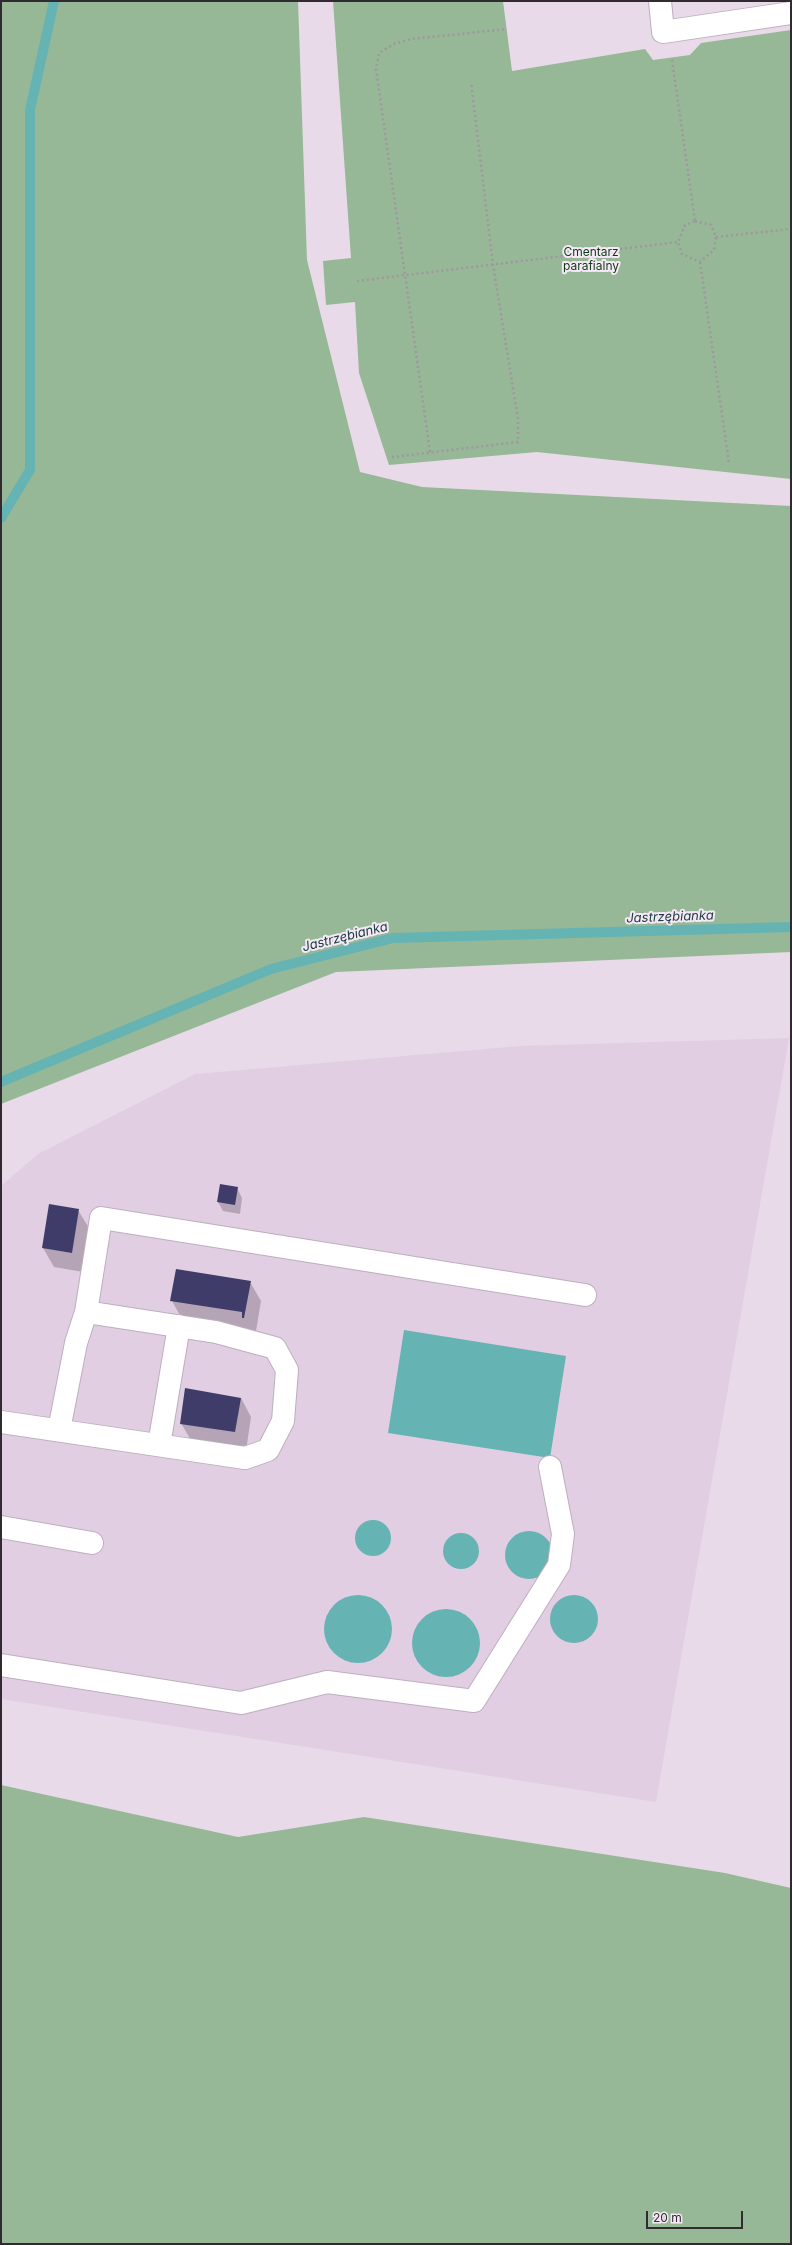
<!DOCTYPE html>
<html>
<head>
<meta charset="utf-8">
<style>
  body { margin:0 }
  #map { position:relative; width:792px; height:2245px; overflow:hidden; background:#e8dae9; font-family:Inter,sans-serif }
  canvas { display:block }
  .frame { position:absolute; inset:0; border:2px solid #312b31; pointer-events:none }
  .scale { position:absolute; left:646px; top:2211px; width:97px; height:18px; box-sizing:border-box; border:2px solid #312b31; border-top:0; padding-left:5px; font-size:12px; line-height:14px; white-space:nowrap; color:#312b31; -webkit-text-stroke:3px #f6e8f6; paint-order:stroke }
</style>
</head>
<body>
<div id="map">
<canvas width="792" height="2245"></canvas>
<div class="frame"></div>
<div class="scale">20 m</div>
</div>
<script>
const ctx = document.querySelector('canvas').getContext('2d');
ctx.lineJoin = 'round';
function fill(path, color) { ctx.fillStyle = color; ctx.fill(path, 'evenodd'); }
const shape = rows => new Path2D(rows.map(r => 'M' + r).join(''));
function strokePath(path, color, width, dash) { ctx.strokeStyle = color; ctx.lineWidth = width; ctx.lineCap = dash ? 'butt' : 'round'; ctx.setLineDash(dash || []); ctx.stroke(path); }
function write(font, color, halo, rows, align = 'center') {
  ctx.font = font + ' Inter,sans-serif'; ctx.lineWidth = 4; ctx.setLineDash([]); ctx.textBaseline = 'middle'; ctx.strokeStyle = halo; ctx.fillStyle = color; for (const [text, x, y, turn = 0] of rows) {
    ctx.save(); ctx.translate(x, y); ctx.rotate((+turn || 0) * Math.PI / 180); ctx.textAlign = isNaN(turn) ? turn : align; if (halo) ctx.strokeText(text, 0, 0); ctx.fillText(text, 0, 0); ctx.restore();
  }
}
const built = shape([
  [789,1038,656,1802,1,1699,1,1186,38,1154,195,1074,520,1046]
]);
const green = shape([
  [1,1,298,1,307,260,360,472,422,487,791,506,791,952,336,972,1,1104],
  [333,1,503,1,512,71,645,49,653,60,690,55,701,43,791,30,791,479,537,452,389,465,359,373,355,302,326,305,323,261,351,258],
  [1,1785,238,1837,364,1817,725,1873,791,1888,791,2244,1,2244]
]);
const water = shape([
  [404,1330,566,1356,550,1458,388,1433],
  '355 1538a18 18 0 1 1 36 0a18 18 0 1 1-36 0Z',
  '505 1555a24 24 0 1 1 48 0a24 24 0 1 1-48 0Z',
  '443 1551a18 18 0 1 1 36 0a18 18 0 1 1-36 0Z',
  '550 1619a24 24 0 1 1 48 0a24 24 0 1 1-48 0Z',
  '324 1629a34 34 0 1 1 68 0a34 34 0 1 1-68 0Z',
  '412 1643a34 34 0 1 1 68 0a34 34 0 1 1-68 0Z'
]);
const shadow = shape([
  [237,1188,242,1198,240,1214,223,1211,218,1202],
  [78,1210,89,1228,83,1272,54,1267,43,1248],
  [250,1282,261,1301,255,1337,182,1319,172,1301],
  [241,1398,251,1417,246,1451,192,1442,181,1423]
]);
const stream = shape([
  [1,518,30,470,30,110,54,1],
  [1,1082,271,969,393,938,791,927]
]);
const building = shape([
  [220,1184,238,1187,235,1205,217,1202],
  [49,1204,79,1209,72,1253,42,1248],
  [176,1269,251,1281,244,1318,242,1318,242,1312,170,1301],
  [185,1388,241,1398,235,1432,180,1424]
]);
const path = shape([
  [672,60,695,221],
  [695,221,711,225,716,237,714,250,700,262,682,254,678,242,685,225,695,221],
  [716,237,791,229],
  [700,262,729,463],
  [357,281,678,242],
  [430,452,376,69,379,53,394,44,411,39,507,29],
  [392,457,518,442,518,419,493,265,471,82]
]);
const minor = shape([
  [660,1,663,32,791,13],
  [86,1312,101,1218,585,1295],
  [1,1422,245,1458,268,1450,283,1421,287,1370,275,1348,216,1332,86,1312,76,1343,59,1430],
  [159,1445,179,1326],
  [1,1527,92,1543],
  [1,1665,241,1703,327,1682,474,1701,559,1565,563,1534,550,1467]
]);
const parkNames = [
  ["Cmentarz",591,252],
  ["parafialny",591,266]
];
const waterNames = [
  ["Jastrzębianka",670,917,-2],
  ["Jastrzębianka",345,937,-14]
];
fill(built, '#e2cee3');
fill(green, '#96b897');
fill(water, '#66b3b4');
fill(shadow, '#0003');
strokePath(stream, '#66b3b4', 10);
fill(building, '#3f3c6a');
strokePath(minor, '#bdafbd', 24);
strokePath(path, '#a095a0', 2.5, [2, 3]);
strokePath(minor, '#fff', 22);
write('12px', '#0b3c13', '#f6e8f6', parkNames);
write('italic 13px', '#1a4040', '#f6e8f6', waterNames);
</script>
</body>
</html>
